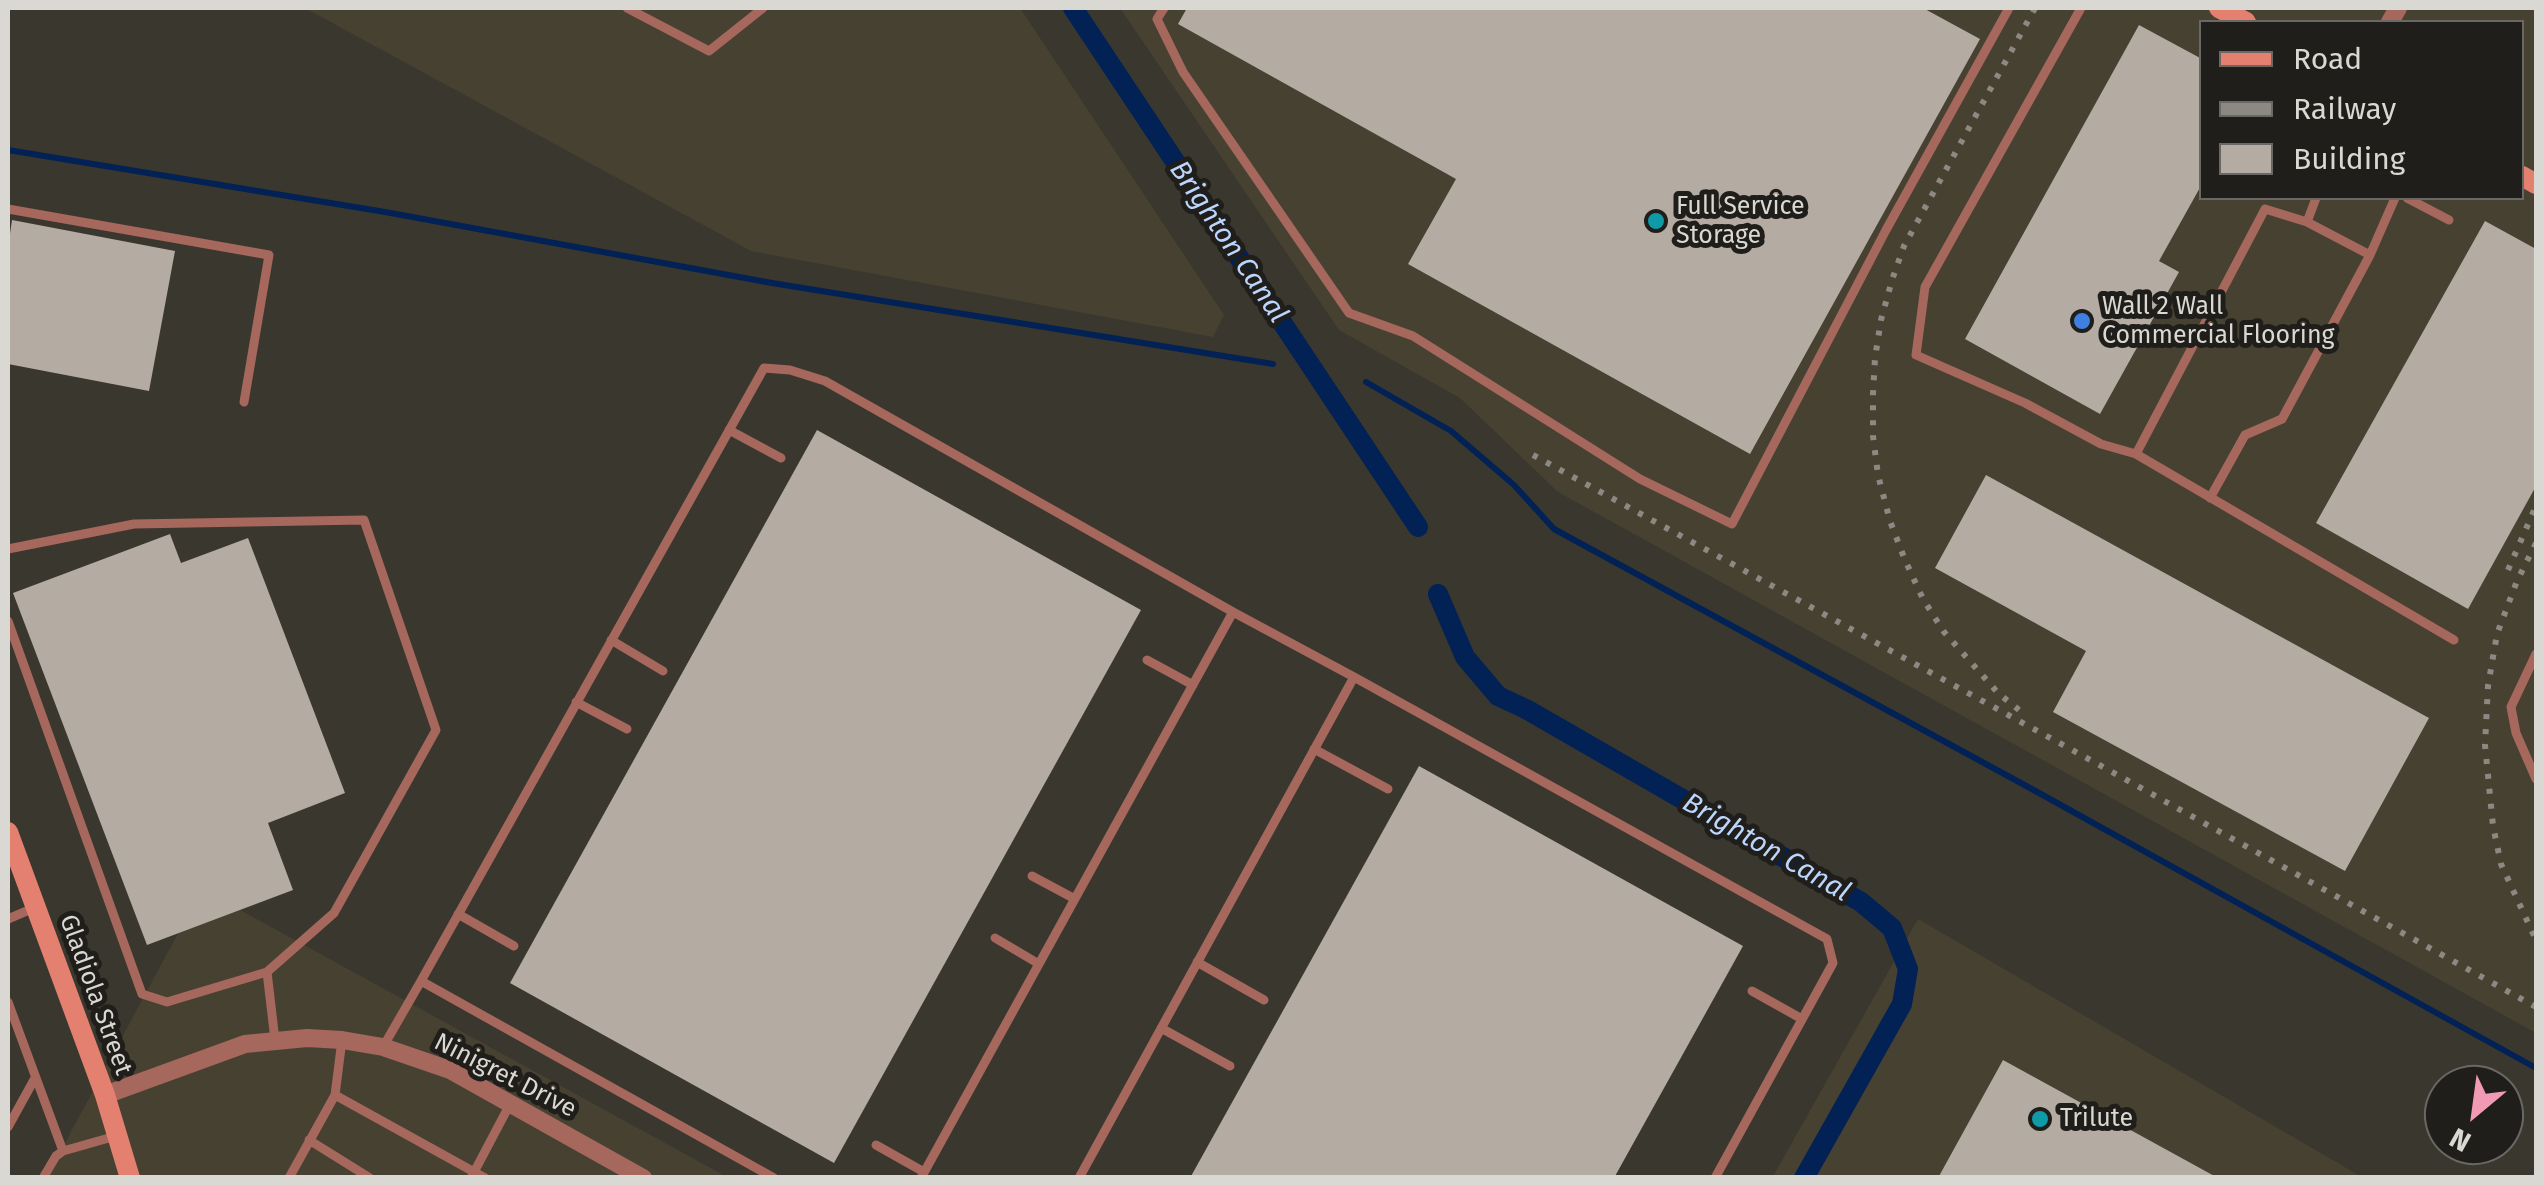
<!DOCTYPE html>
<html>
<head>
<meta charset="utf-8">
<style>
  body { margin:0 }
  #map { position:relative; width:2544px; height:1185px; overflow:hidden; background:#3a372e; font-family:"Fira Sans",sans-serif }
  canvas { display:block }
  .frame { position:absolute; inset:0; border:10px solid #dad8d2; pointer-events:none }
  .legend { position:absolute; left:2199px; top:20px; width:325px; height:180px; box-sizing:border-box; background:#201e1a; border:2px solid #6a6864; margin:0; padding:12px 18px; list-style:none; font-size:30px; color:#dad8d2 }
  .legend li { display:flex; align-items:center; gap:20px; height:50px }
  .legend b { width:50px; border:2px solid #6a6864 }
  .north { position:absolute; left:2424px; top:1065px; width:100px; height:100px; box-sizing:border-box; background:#201e1a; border:2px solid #6a6864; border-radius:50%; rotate:209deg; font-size:28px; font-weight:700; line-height:40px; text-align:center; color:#dad8d2 }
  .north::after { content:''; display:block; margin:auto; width:35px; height:45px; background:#f09ab5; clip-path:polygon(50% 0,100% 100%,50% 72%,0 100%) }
</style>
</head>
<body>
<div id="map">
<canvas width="2544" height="1185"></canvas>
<div class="frame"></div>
<ul class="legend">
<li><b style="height:12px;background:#e38070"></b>Road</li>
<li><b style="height:12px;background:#8c8982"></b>Railway</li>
<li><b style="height:28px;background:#b4aba3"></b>Building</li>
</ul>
<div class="north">N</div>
</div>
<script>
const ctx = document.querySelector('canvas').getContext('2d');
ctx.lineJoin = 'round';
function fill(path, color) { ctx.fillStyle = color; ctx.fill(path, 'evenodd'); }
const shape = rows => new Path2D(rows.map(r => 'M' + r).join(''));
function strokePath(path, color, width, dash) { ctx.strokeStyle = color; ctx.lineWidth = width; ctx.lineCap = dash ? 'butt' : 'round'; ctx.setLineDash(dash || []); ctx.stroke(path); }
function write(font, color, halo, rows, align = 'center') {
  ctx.font = font + ' "Fira Sans",sans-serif'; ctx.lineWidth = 10; ctx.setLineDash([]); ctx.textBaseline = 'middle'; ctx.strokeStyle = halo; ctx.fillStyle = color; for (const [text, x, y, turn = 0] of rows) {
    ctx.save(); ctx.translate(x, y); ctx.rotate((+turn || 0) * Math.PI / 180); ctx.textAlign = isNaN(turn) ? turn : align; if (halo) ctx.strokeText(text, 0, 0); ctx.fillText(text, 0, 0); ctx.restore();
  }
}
const built = shape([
  [305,8,1020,8,1224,315,1213,337,751,251],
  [1120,8,2536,8,2536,1033,1558,492,1460,398,1339,330],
  [2202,22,2522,22,2522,198,2202,198],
  [202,889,727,1177,46,1178],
  [1918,919,2362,1177,1772,1178]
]);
const stream = shape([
  [8,150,385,212,772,283,1273,364],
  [1366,382,1451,431,1514,485,1554,529,2030,788,2536,1068]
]);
const canal = shape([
  [1073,8,1418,527],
  [1438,594,1465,657,1498,696,1526,709,1861,902,1892,928,1908,969,1902,1004,1804,1178]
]);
const building = shape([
  [1187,8,1923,8,1980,39,1750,454,1408,264,1456,179,1178,24],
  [2139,25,2202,59,2202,184,2159,261,2179,272,2100,414,1965,339],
  [12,220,175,251,149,391,8,364,8,247],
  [2485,221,2536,249,2536,486,2468,609,2316,523],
  [817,430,1141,610,834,1163,510,983],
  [1986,475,2429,718,2345,871,2053,712,2086,651,1935,568],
  [170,534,181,563,248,538,345,793,268,823,293,890,147,945,13,593],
  [1419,766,1743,946,1614,1178,1190,1178],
  [2003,1060,2218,1178,1938,1178]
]);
const lane = shape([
  [627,8,709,51,763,8],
  [1164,8,1157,19,1183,72,1349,313,1413,336,1640,479,1732,524,1886,230,2009,8],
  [2081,8,1925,287,1916,355,2025,403,2101,444,2136,454],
  [2316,198,2307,222,2265,209,2136,454,2454,640],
  [2407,198,2449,220],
  [8,209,269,255,244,402],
  [2370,255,2395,198],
  [729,430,781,458],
  [2210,498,2245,435,2282,419,2370,255,2307,222],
  [8,549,134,524,364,520,436,730,334,913,267,972],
  [1233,612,1354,677],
  [8,621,142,994,167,1002,267,972,275,1040],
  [611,640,663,671],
  [2536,654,2511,707,2516,733,2536,779],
  [1147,660,1193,685],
  [576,702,627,729],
  [1314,749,1388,789],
  [1032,876,1075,899],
  [458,914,514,946],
  [8,919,36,907],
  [995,938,1039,964],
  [1197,962,1264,1000],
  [421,981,764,368,790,370,825,381,1233,612,921,1178],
  [1752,991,1802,1019],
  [8,1002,63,1151,116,1136],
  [1161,1028,1230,1066],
  [383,1047,421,981,774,1178],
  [335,1095,485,1178],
  [8,1127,35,1078],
  [309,1140,370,1178],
  [876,1145,924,1172],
  [43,1178,56,1156,63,1151],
  [289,1178,335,1095,342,1040],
  [471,1178,510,1104],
  [1079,1178,1354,677,1827,939,1833,963,1715,1178]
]);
const street = shape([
  [2390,22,2398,8],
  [105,1095,245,1044,307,1038,342,1040,383,1047,450,1070,643,1178]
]);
const secondary = shape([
  [2219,8,2246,22],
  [2522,176,2536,184],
  [8,832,105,1095,130,1178]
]);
const rail = shape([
  [1533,455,2085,757,2536,1007],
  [2536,543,2517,581,2497,634,2488,686,2485,745,2493,826,2501,864,2536,940],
  [2508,570,2536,506],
  [2019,710,1998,693,1944,632,1923,599,1905,560,1890,521,1878,475,1873,436,1873,394,1875,358,1881,320,1892,280,1904,246,2035,8]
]);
const markers = [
  [1656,221,10,"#0f9aa8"],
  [2082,321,10,"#3f7fe0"],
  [2040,1119,10,"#0f9aa8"]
];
const poiNames = [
  ["Full Service",1676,207],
  ["Storage",1676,236],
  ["Wall 2 Wall",2102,307],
  ["Commercial Flooring",2102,336],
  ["Trilute",2060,1119]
];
const streetNames = [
  ["Gladiola Street",95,995,70],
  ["Ninigret Drive",505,1076,27]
];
const waterNames = [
  ["Brighton Canal",1228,242,56],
  ["Brighton Canal",1766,848,30]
];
fill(built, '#474132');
strokePath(stream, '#022155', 6);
strokePath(canal, '#022155', 20);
fill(building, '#b4aba3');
strokePath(lane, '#a6675d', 9);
strokePath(street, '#a6675d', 18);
strokePath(secondary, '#e38070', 20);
strokePath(rail, '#8c8982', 6, [5, 10]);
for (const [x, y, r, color] of markers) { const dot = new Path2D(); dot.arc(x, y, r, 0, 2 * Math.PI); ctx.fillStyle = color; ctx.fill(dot); strokePath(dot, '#201e1a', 4); }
write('25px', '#dad8d2', '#201e1a', poiNames, 'left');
write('25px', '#dad8d2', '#201e1a', streetNames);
write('italic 28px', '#bbd5fd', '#201e1a', waterNames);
</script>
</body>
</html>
